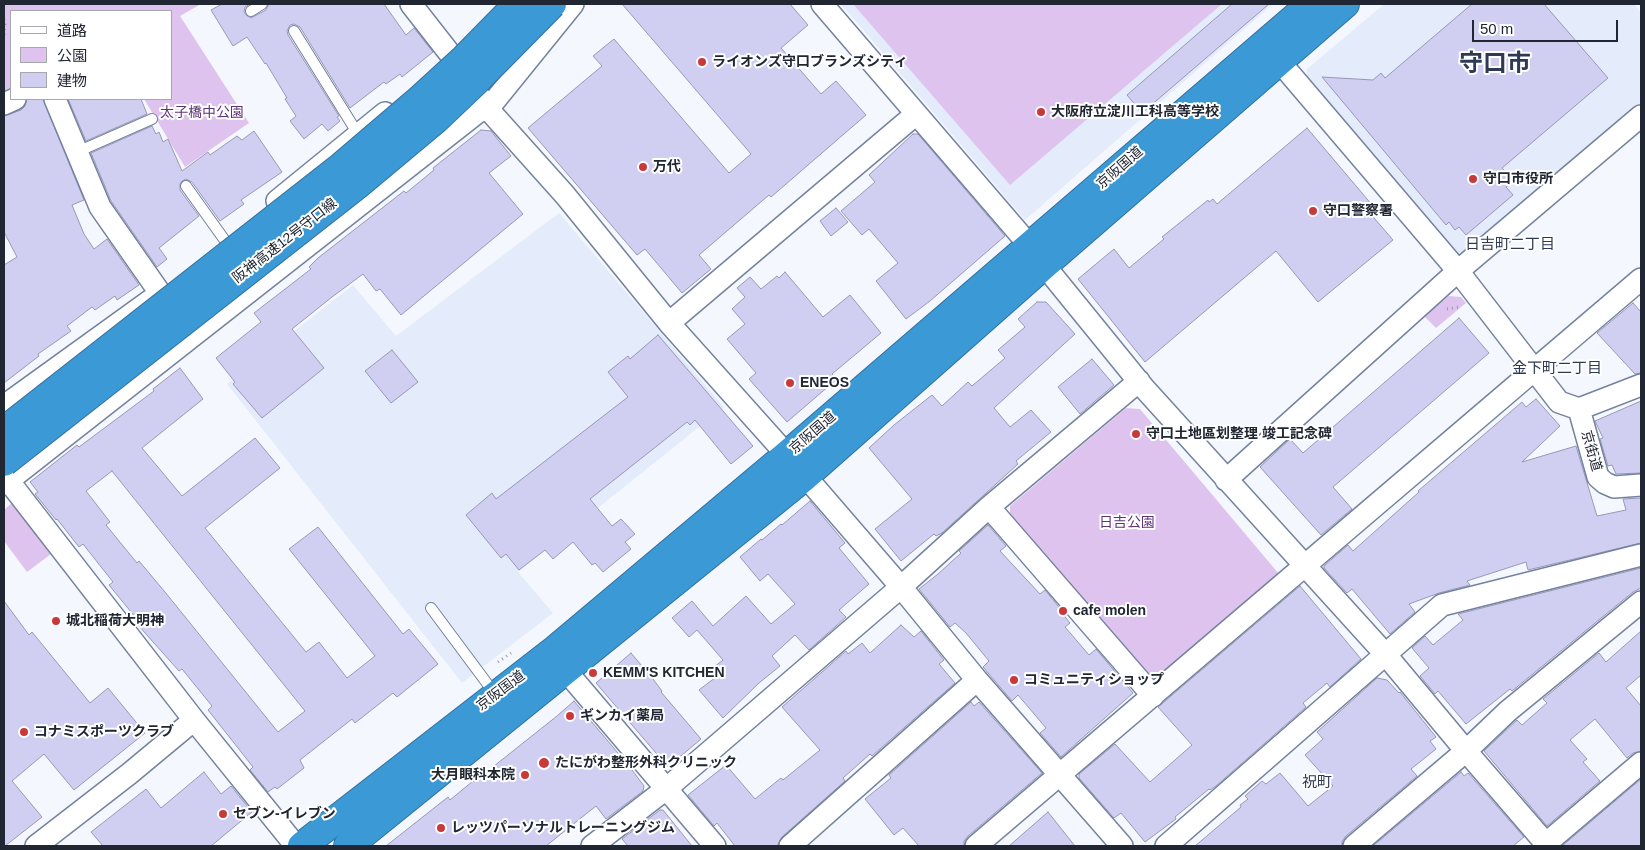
<!DOCTYPE html>
<html>
<head>
<meta charset="utf-8">
<style>
  body { margin:0 }
  #map { position:relative; width:1645px; height:850px; overflow:hidden; background:#f4f8fe; font-family:Helvetica,"Noto Sans JP",sans-serif }
  canvas { display:block }
  .frame { position:absolute; inset:0; border:5px solid #202632; pointer-events:none }
  .legend { position:absolute; left:10px; top:10px; width:162px; height:90px; box-sizing:border-box; background:#fff; border:1px solid #a6a8ad; margin:0; padding:6px 9px; list-style:none; font-size:15px; color:#202632 }
  .legend li { display:flex; align-items:center; gap:10px; height:25px }
  .legend b { width:25px; border:1px solid #a6a8ad }
  .scale { position:absolute; left:1472px; top:20px; width:146px; height:22px; box-sizing:border-box; border:2px solid #202632; border-top:0; padding-left:6px; font-size:15px; line-height:18px; white-space:nowrap; color:#202632; -webkit-text-stroke:4px #fff; paint-order:stroke }
</style>
</head>
<body>
<div id="map">
<canvas width="1645" height="850"></canvas>
<div class="frame"></div>
<ul class="legend">
<li><b style="height:6px;background:#fff"></b>道路</li>
<li><b style="height:14px;background:#dec3ef"></b>公園</li>
<li><b style="height:14px;background:#d1cff1"></b>建物</li>
</ul>
<div class="scale">50 m</div>
</div>
<script>
const ctx = document.querySelector('canvas').getContext('2d');
ctx.lineJoin = 'round';
function fill(path, color) { ctx.fillStyle = color; ctx.fill(path, 'evenodd'); }
const shape = rows => new Path2D(rows.map(r => 'M' + r).join(''));
function strokePath(path, color, width, dash) { ctx.strokeStyle = color; ctx.lineWidth = width; ctx.lineCap = dash ? 'butt' : 'round'; ctx.setLineDash(dash || []); ctx.stroke(path); }
function write(font, color, halo, rows, align = 'center') {
  ctx.font = font + ' Helvetica,"Noto Sans JP",sans-serif'; ctx.lineWidth = 4; ctx.setLineDash([]); ctx.textBaseline = 'middle'; ctx.strokeStyle = halo; ctx.fillStyle = color; for (const [text, x, y, turn = 0] of rows) {
    ctx.save(); ctx.translate(x, y); ctx.rotate((+turn || 0) * Math.PI / 180); ctx.textAlign = isNaN(turn) ? turn : align; if (halo) ctx.strokeText(text, 0, 0); ctx.fillText(text, 0, 0); ctx.restore();
  }
}
const built = shape([
  [841,4,1273,4,1025,220],
  [1384,4,1634,4,1641,13,1641,105,1470,253,1454,253,1306,80,1307,69],
  [559,213,724,407,518,572,553,613,462,683,227,384,353,285,396,336]
]);
const green = shape([
  [4,4,201,4,180,16,249,123,185,167,144,99,171,99,171,11,11,11,11,87,4,91],
  [853,4,1222,4,1010,185],
  [1449,296,1461,297,1466,303,1436,328,1424,316],
  [1126,408,1140,409,1279,574,1162,676,1147,676,1010,518,1010,506],
  [12,503,51,554,27,572,4,541,4,510]
]);
const building = shape([
  [222,4,250,4,245,7,244,12,246,15,251,18,266,10,269,4,384,4,406,35,414,28,433,52,402,77,400,74,386,84,384,82,350,108,300,27,294,24,290,25,287,31,288,35,339,116,337,117,340,121,328,131,322,124,304,139,290,121,296,116,285,99,287,98,266,63,265,64,247,37,233,46,211,10,222,4],
  [622,4,790,4,808,25,781,48,821,94,836,81,866,115,771,197,769,195,699,255,711,269,682,293,645,249,637,255,528,128,602,66,593,56,614,39,729,173,751,154,622,4],
  [1232,4,1269,4,1142,113,1127,95,1232,4],
  [1472,4,1544,4,1608,78,1502,168,1513,181,1506,187,1513,195,1466,235,1459,227,1455,230,1449,222,1446,225,1322,77,1373,80,1381,73,1385,78,1472,4],
  [27,99,43,99,84,200,72,205,84,234,94,249,107,239,139,285,117,300,115,296,95,310,92,307,67,326,71,331,38,354,39,356,4,383,4,265,17,257,4,232,4,116,21,110,25,106,27,99],
  [68,99,141,99,147,114,86,141,68,99],
  [152,126,156,134,159,132,163,142,168,139,182,171,208,152,210,155,237,136,242,140,254,131,282,172,241,200,244,204,220,221,192,182,186,179,182,181,180,184,180,190,199,216,159,248,167,259,157,267,111,201,91,153,152,126],
  [1307,128,1373,206,1368,211,1393,240,1318,302,1276,251,1145,362,1078,279,1114,249,1129,268,1164,239,1162,237,1208,200,1209,202,1213,199,1217,204,1307,128],
  [481,130,491,131,511,156,489,173,523,214,401,315,380,289,376,291,363,274,332,297,292,329,324,368,262,418,233,384,235,382,216,358,261,322,254,313,311,269,309,267,318,258,404,191,406,193,434,170,433,168,481,130],
  [913,134,918,134,1005,236,930,301,906,319,876,281,898,263,869,229,862,235,841,211,875,182,869,175,913,134],
  [836,208,848,222,831,236,820,221,836,208],
  [785,272,823,317,850,295,881,333,832,374,837,379,787,422,749,379,756,373,727,339,745,324,732,309,745,297,737,288,750,277,761,289,777,276,779,278,785,272],
  [1037,302,1046,302,1075,334,994,408,1010,427,1031,410,1051,432,1016,461,1018,464,942,533,936,536,934,534,901,561,875,529,912,499,869,448,894,425,932,395,942,406,968,382,972,386,1005,358,998,350,1025,327,1018,319,1037,302],
  [1633,303,1641,312,1641,373,1635,374,1597,333,1633,303],
  [1459,318,1489,353,1333,487,1352,509,1321,535,1260,467,1290,439,1303,453,1459,318],
  [658,335,753,446,731,464,695,420,690,425,687,422,590,499,612,526,621,519,635,534,625,542,631,549,603,572,595,563,592,565,573,542,553,559,545,550,519,570,506,554,501,558,466,515,492,493,496,499,628,397,608,372,628,356,630,359,658,335],
  [392,350,418,382,391,403,365,371,392,350],
  [1092,359,1114,385,1080,414,1058,387,1092,359],
  [180,368,203,399,142,448,182,496,255,438,280,468,205,528,306,652,319,642,347,678,375,656,289,549,318,527,403,634,409,629,438,664,397,697,393,693,355,723,352,719,300,760,304,768,277,789,275,787,268,792,250,770,253,767,208,710,212,706,182,669,179,671,145,633,134,620,136,618,109,585,113,582,83,544,79,547,57,519,56,520,35,494,38,492,30,482,77,445,79,447,154,391,153,389,180,368],
  [112,471,305,711,278,732,165,592,139,561,137,563,106,525,110,522,86,491,112,471],
  [1536,399,1560,426,1522,462,1576,446,1597,516,1626,510,1623,499,1641,498,1641,543,1528,570,1526,562,1467,581,1470,585,1439,593,1409,604,1415,612,1390,634,1352,589,1347,593,1324,568,1324,566,1348,545,1353,551,1419,492,1418,491,1522,402,1526,407,1536,399],
  [1641,401,1641,473,1616,474,1612,465,1608,466,1600,439,1603,438,1595,421,1641,401],
  [810,501,845,543,839,548,869,584,839,610,846,617,809,650,795,635,772,656,780,666,759,683,723,718,699,690,720,674,714,667,723,660,697,630,689,637,672,618,692,601,713,626,746,596,771,624,795,604,768,574,760,581,740,557,761,539,762,540,781,524,782,525,810,501],
  [988,525,1006,546,1000,551,1040,594,1045,590,1063,612,1062,613,1070,623,1065,627,1089,655,1096,649,1133,693,1061,757,1040,733,1046,728,1018,695,1012,701,983,667,989,661,966,633,955,623,950,627,919,589,938,574,961,553,959,551,988,525],
  [1641,568,1641,588,1633,592,1512,691,1510,689,1466,724,1438,691,1435,694,1420,676,1429,668,1412,648,1425,636,1433,645,1463,620,1458,614,1641,568],
  [1300,586,1361,659,1330,687,1327,683,1303,703,1306,707,1216,786,1210,790,1209,789,1175,817,1176,819,1145,842,1121,813,1114,818,1079,778,1079,774,1115,744,1150,782,1192,745,1158,707,1300,586],
  [4,601,29,635,32,632,90,703,108,688,145,733,74,790,44,754,12,781,42,817,5,846,4,846,4,601],
  [901,625,914,637,921,631,944,660,939,664,955,683,872,756,870,754,843,778,845,781,782,837,777,846,735,846,717,823,714,826,688,795,726,765,755,799,781,778,783,780,820,750,782,707,846,651,848,654,862,643,870,653,901,625],
  [1641,631,1641,675,1626,688,1641,706,1641,751,1633,753,1627,758,1595,719,1570,740,1587,759,1583,762,1600,781,1547,826,1484,751,1517,720,1522,725,1547,703,1543,699,1599,653,1606,662,1641,631],
  [631,653,653,679,662,691,661,692,701,739,668,767,596,683,631,653],
  [1377,678,1387,680,1399,693,1400,692,1436,737,1430,741,1436,749,1411,769,1417,776,1346,836,1342,841,1342,846,1195,846,1241,807,1240,805,1248,799,1245,796,1262,781,1266,784,1280,773,1308,806,1333,786,1305,755,1323,739,1317,732,1377,678],
  [574,701,629,766,644,786,643,791,606,819,596,806,546,846,386,846,448,797,450,800,473,781,474,782,557,716,574,701],
  [971,702,974,706,979,702,1042,773,968,836,964,841,964,846,919,846,903,828,894,835,865,799,891,778,889,775,971,702],
  [204,772,221,794,231,786,252,812,211,846,103,846,91,832,146,789,161,808,204,772],
  [1461,772,1464,776,1468,773,1524,837,1513,846,1373,846,1461,772],
  [1641,779,1641,846,1562,846,1641,779],
  [660,810,663,810,692,846,628,846,622,839,660,810],
  [1048,812,1075,846,1009,846,1048,812]
]);
const path = shape([
  [4,19,5,24,4,37],
  [1447,309,1460,307],
  [1138,433,1142,430],
  [498,662,511,653]
]);
const lane = shape([
  [251,11,262,4],
  [294,31,358,134],
  [77,152,152,119],
  [186,186,226,242],
  [431,608,495,694]
]);
const street = shape([
  [411,4,454,59,488,109,565,195,669,323,787,455,901,587,977,680,1122,846],
  [822,4,1030,246],
  [1279,61,1458,271,1559,402,1579,409,1641,385],
  [55,99,100,207,160,293],
  [4,104,15,99],
  [277,201,385,113],
  [1044,265,1144,388,1386,655,1466,751,1508,711,1641,602],
  [669,323,916,114],
  [4,406,151,300],
  [1579,409,1598,477,1605,483,1614,487,1641,485],
  [4,475,194,720,296,846],
  [1226,480,1458,271,1641,116],
  [4,484,478,112,488,109,573,4],
  [989,507,1153,696],
  [555,658,715,846],
  [36,846,129,774,194,720],
  [592,846,666,789,901,587,989,507,1139,381],
  [790,846,977,680],
  [976,846,1641,279],
  [1166,846,1442,605,1641,555],
  [1354,846,1466,751,1548,846],
  [1543,846,1641,763]
]);
const highway = shape([
  [302,846,556,649,787,455,1311,4],
  [348,846,804,477,1044,265,1345,4]
]);
const highwayBridge = shape([
  [4,431,342,166,417,102,464,59,518,4],
  [4,462,357,185,436,119,477,80,552,4]
]);
const markers = [
  [702,62,5,"#c8393a"],
  [1041,112,5,"#c8393a"],
  [643,167,5,"#c8393a"],
  [1473,179,5,"#c8393a"],
  [1313,211,5,"#c8393a"],
  [790,383,5,"#c8393a"],
  [1136,434,5,"#c8393a"],
  [1063,611,5,"#c8393a"],
  [56,621,5,"#c8393a"],
  [593,673,5,"#c8393a"],
  [1014,680,5,"#c8393a"],
  [570,716,5,"#c8393a"],
  [24,732,5,"#c8393a"],
  [544,763,6,"#c8393a"],
  [525,775,5,"#c8393a"],
  [223,814,5,"#c8393a"],
  [441,828,5,"#c8393a"]
];
const poiNames = [
  ["ライオンズ守口ブランズシティ",712,62],
  ["大阪府立淀川工科高等学校",1051,112],
  ["万代",653,167],
  ["守口市役所",1483,179],
  ["守口警察署",1323,211],
  ["ENEOS",800,383],
  ["守口土地區划整理 竣工記念碑",1146,434],
  ["cafe molen",1073,611],
  ["城北稲荷大明神",66,621],
  ["KEMM'S KITCHEN",603,673],
  ["コミュニティショップ",1024,680],
  ["ギンカイ薬局",580,716],
  ["コナミスポーツクラブ",34,732],
  ["たにがわ整形外科クリニック",555,763],
  ["大月眼科本院",515,775,"right"],
  ["セブン-イレブン",233,814],
  ["レッツパーソナルトレーニングジム",451,828]
];
const parkNames = [
  ["太子橋中公園",202,113],
  ["日吉公園",1127,523]
];
const streetNames = [
  ["京阪国道",1120,168,-41],
  ["阪神高速12号守口線",285,241,-38],
  ["京阪国道",813,433,-41],
  ["京街道",1591,451,74],
  ["京阪国道",501,691,-37]
];
const neighbourhoodNames = [
  ["日吉町二丁目",1510,245],
  ["金下町二丁目",1557,369],
  ["祝町",1317,783]
];
const townNames = [
  ["守口市",1495,64]
];
fill(built, '#e4ebfb');
fill(green, '#dec3ef');
fill(building, '#d1cff1');
strokePath(building, '#9997b7', 1);
strokePath(lane, '#74829e', 12);
strokePath(street, '#74829e', 24);
strokePath(highway, '#32719d', 30);
strokePath(path, '#979ca4', 3, [1, 4]);
strokePath(lane, '#fff', 10);
strokePath(street, '#fff', 21);
strokePath(highway, '#3b99d6', 28);
strokePath(highwayBridge, '#32719d', 30, []);
strokePath(highwayBridge, '#3b99d6', 28);
for (const [x, y, r, color] of markers) { const dot = new Path2D(); dot.arc(x, y, r, 0, 2 * Math.PI); ctx.fillStyle = color; ctx.fill(dot); strokePath(dot, '#fff', 2); }
write('bold 14px', '#202632', '#fff', poiNames, 'left');
write('14px', '#5f3476', '#fff', parkNames);
write('14px', '#202632', '#fff', streetNames);
write('15px', '#2e3953', '#fff', neighbourhoodNames);
write('bold 24px', '#2e3953', '#fff', townNames);
</script>
</body>
</html>
